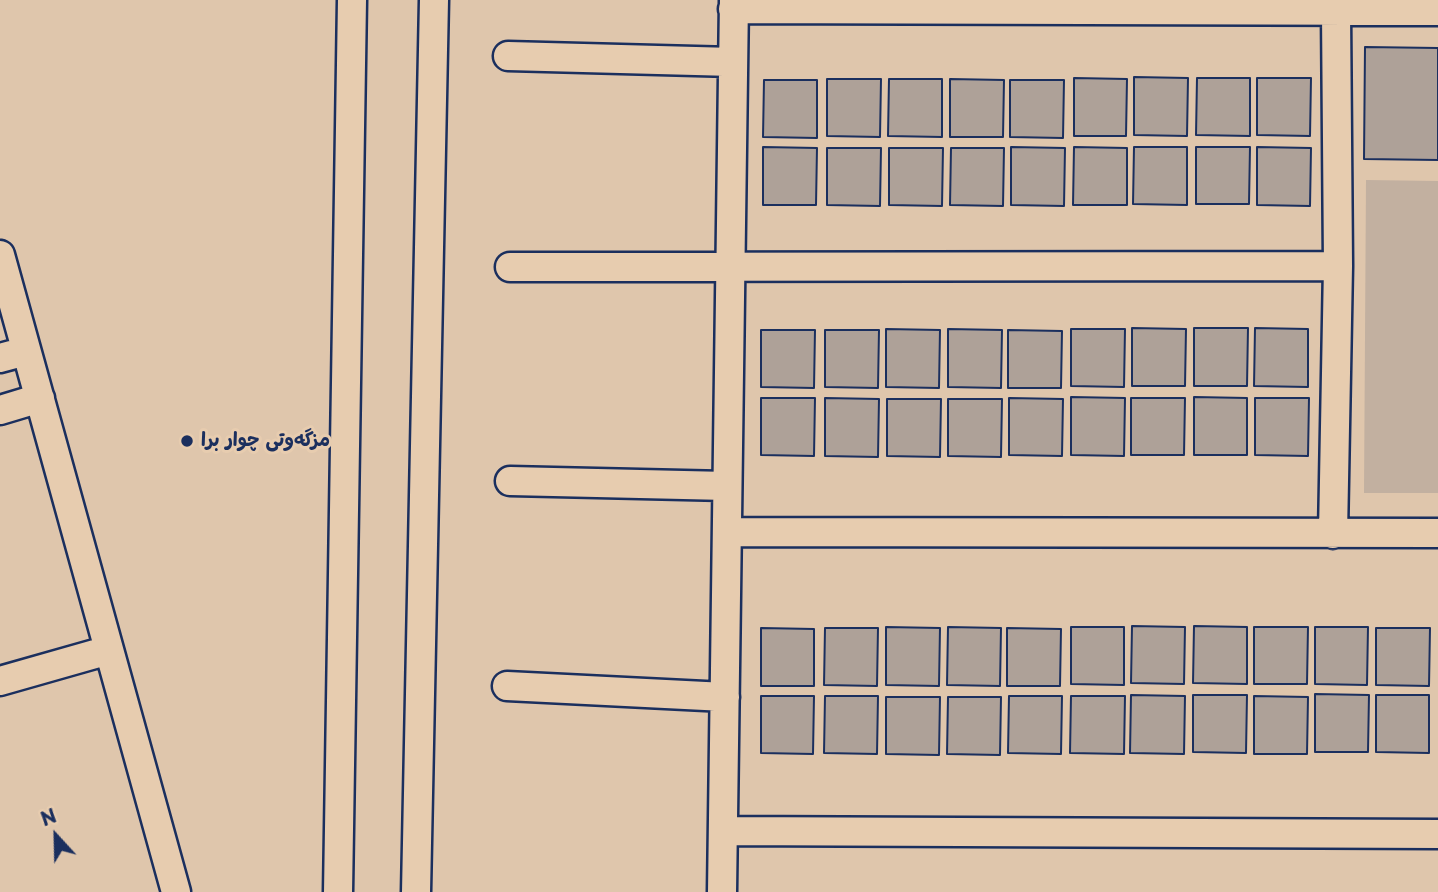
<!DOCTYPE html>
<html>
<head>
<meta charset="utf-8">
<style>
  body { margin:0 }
  #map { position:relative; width:1438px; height:892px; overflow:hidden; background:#dfc6ac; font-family:"Playpen Sans",sans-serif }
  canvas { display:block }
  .north { position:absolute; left:21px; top:801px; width:70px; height:70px; -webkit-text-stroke:5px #e7ccaf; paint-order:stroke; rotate:338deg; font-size:19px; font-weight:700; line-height:28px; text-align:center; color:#1b2f5e }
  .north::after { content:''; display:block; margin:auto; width:24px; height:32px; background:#1b2f5e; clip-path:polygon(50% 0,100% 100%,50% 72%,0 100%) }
</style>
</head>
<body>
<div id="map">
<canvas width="1438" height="892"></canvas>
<div class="north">N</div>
</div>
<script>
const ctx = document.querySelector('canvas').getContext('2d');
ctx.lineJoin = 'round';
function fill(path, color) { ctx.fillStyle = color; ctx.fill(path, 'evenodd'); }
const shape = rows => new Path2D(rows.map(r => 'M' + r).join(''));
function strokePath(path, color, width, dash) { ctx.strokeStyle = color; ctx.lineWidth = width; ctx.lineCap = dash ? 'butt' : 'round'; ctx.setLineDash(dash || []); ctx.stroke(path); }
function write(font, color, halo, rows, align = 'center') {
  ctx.font = font + ' "Playpen Sans","Playpen Sans Arabic",sans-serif'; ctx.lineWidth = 6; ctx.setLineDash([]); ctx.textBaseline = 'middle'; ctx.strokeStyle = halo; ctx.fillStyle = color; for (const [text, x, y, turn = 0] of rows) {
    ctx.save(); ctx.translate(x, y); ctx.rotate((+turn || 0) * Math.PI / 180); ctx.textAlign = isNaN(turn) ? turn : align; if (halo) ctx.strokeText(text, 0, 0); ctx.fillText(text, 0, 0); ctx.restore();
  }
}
const green = shape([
  [1366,180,1438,181,1438,493,1364,493]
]);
const building = shape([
  [1365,47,1438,48,1438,160,1364,159,1365,47],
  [1134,77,1188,78,1187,136,1134,135,1134,77],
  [1074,78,1127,79,1126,136,1074,136,1074,78],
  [1197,78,1250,78,1250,136,1196,135,1197,78],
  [1257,78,1311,78,1310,136,1257,135,1257,78],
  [827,79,881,79,880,137,827,136,827,79],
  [889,79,942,79,942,137,888,136,889,79],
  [950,79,1004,80,1003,137,950,137,950,79],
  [764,80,817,80,817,138,763,137,764,80],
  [1010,80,1064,80,1063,138,1010,137,1010,80],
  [763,147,817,148,816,205,763,205,763,147],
  [1011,147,1065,148,1064,206,1011,205,1011,147],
  [1074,147,1127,148,1127,205,1073,205,1074,147],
  [1134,147,1187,147,1187,205,1133,204,1134,147],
  [1196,147,1250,147,1249,204,1196,204,1196,147],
  [1257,147,1311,148,1310,206,1257,205,1257,147],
  [827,148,881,148,880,206,827,205,827,148],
  [889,148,943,148,942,206,889,205,889,148],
  [951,148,1004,148,1003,206,950,205,951,148],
  [1132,328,1186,329,1185,386,1132,386,1132,328],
  [1194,328,1248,328,1247,386,1194,386,1194,328],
  [1255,328,1308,329,1308,387,1254,386,1255,328],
  [886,329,940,330,939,388,886,387,886,329],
  [948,329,1002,330,1001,388,948,387,948,329],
  [1071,329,1125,329,1124,387,1071,386,1071,329],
  [761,330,815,330,814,388,761,387,761,330],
  [825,330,879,330,878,388,825,387,825,330],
  [1008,330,1062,331,1061,388,1008,388,1008,330],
  [1071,397,1125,398,1124,456,1071,455,1071,397],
  [1194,397,1247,398,1247,455,1194,455,1194,397],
  [761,398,815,398,814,456,761,455,761,398],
  [825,398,879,399,878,457,825,456,825,398],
  [1009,398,1063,399,1062,456,1009,455,1009,398],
  [1131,398,1185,398,1184,455,1131,455,1131,398],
  [1255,398,1309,398,1308,456,1255,455,1255,398],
  [887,399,941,399,940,457,887,456,887,399],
  [948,399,1002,399,1001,457,948,456,948,399],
  [1132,626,1185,627,1184,684,1131,683,1132,626],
  [1194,626,1247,627,1247,684,1193,683,1194,626],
  [886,627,940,628,939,686,886,685,886,627],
  [948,627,1001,628,1000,686,947,685,948,627],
  [1071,627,1124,627,1124,685,1071,684,1071,627],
  [1254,627,1308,627,1307,684,1254,684,1254,627],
  [1315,627,1368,627,1367,685,1315,684,1315,627],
  [761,628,814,629,814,686,761,686,761,628],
  [825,628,878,628,877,686,824,685,825,628],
  [1007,628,1061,629,1060,686,1007,686,1007,628],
  [1376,628,1430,628,1429,686,1376,685,1376,628],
  [1315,694,1369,695,1368,752,1315,752,1315,694],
  [1131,695,1185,696,1184,754,1130,753,1131,695],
  [1193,695,1247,695,1246,753,1193,752,1193,695],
  [1376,695,1429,695,1429,753,1376,752,1376,695],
  [761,696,814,696,813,754,761,753,761,696],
  [825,696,878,696,877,754,824,753,825,696],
  [1009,696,1062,696,1061,754,1008,753,1009,696],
  [1071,696,1125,696,1124,754,1070,753,1071,696],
  [1254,696,1308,697,1307,754,1254,754,1254,696],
  [886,697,940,697,939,755,886,754,886,697],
  [948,697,1001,697,1000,755,947,754,948,697]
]);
const minor = shape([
  [733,9,1438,11],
  [508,56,733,62],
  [0,255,176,892],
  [510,267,1338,266],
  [0,358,26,351],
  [0,410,40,398],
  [510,481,727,486],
  [727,532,1438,533],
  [1333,534,1338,266,1336,12],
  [0,681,109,650],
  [507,686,725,697],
  [723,831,1438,834],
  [338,892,352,0],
  [416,892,434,0],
  [722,892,734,0]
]);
const markers = [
  [187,441,7,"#1b2f5e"]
];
const poiNames = [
  ["مزگەوتی چوار برا",201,441]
];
fill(green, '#c2b0a0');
fill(building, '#aea198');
strokePath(building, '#1b2f5e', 2);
strokePath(minor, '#1b2f5e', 33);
strokePath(minor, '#e7ccaf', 28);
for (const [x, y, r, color] of markers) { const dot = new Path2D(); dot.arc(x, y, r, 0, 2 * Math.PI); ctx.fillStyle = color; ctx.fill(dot); strokePath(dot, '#e7ccaf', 2.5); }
write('bold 19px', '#1b2f5e', '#e7ccaf', poiNames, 'left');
</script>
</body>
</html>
